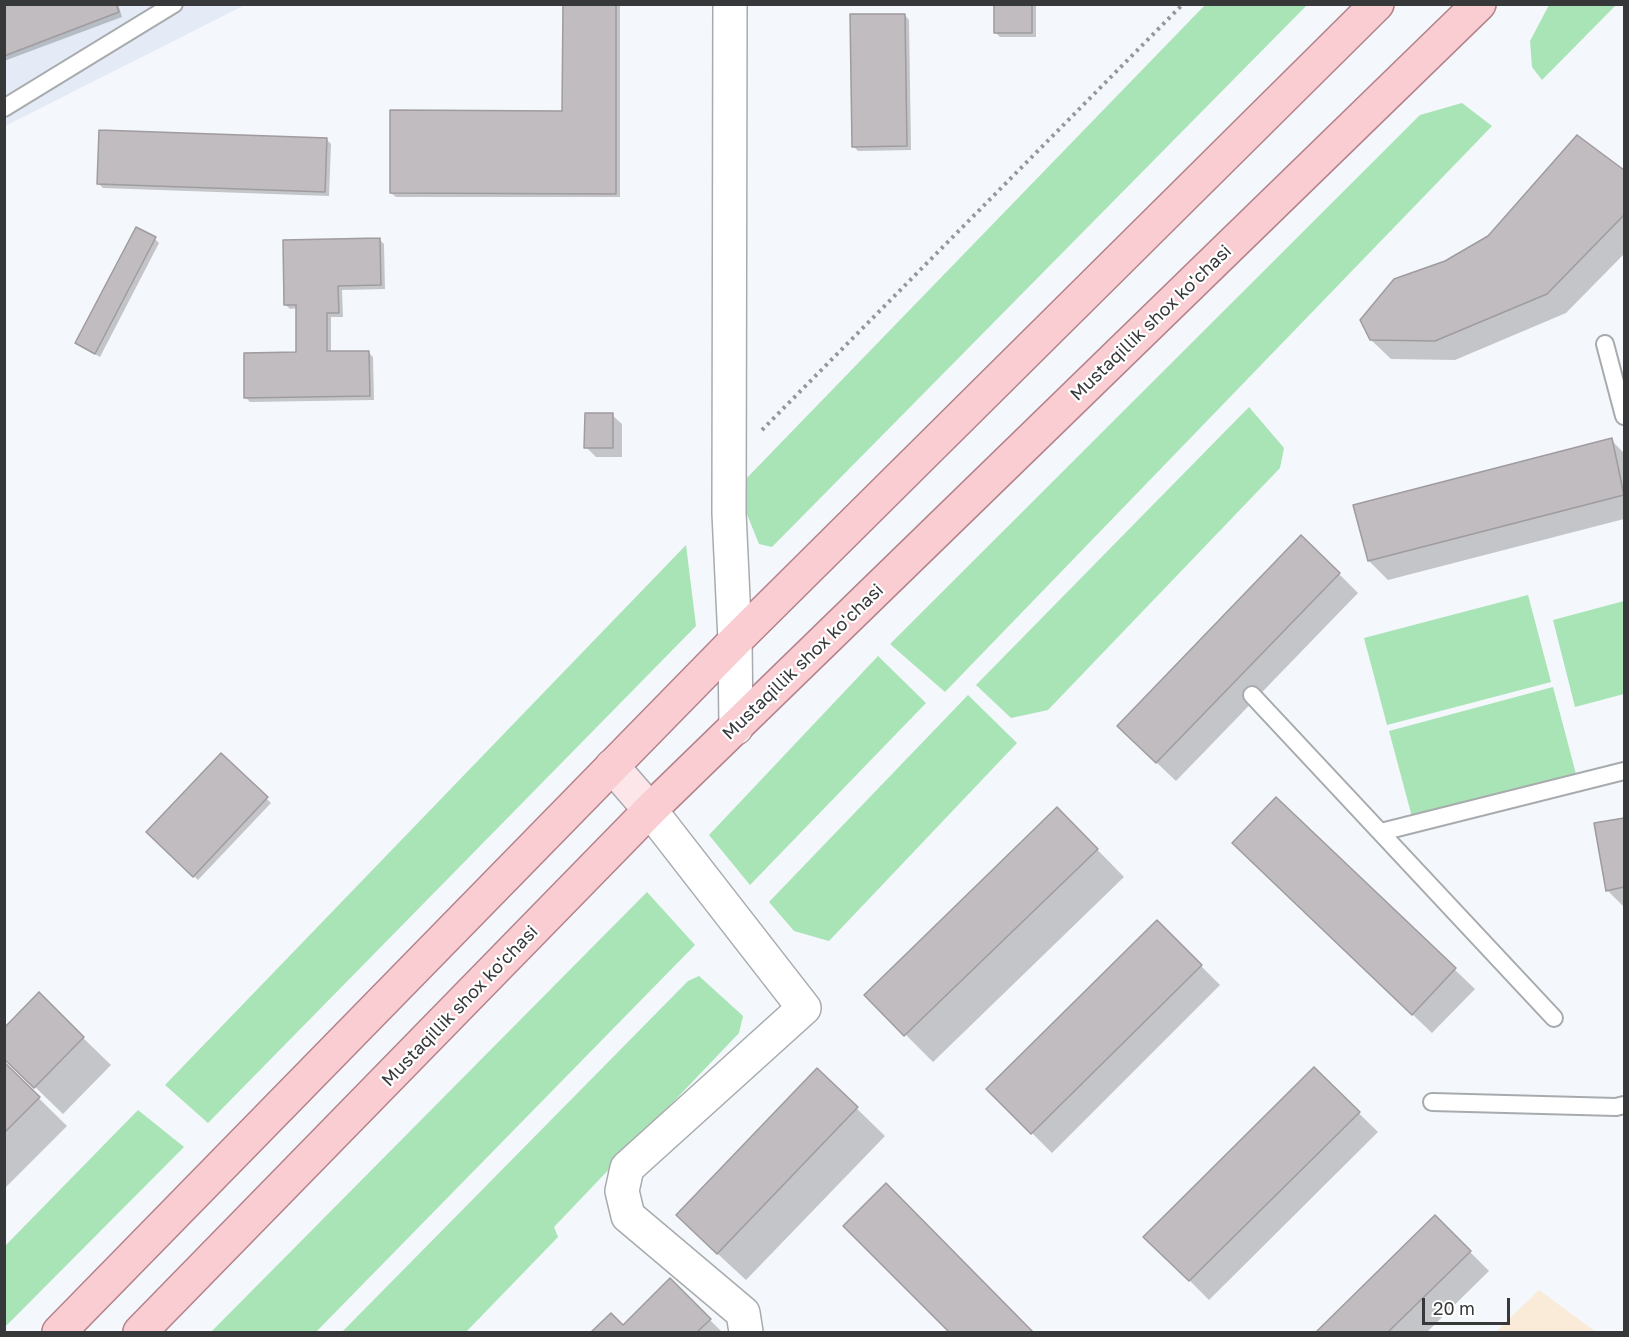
<!DOCTYPE html>
<html>
<head>
<meta charset="utf-8">
<style>
  body { margin:0 }
  #map { position:relative; width:1629px; height:1337px; overflow:hidden; background:#f4f7fb; font-family:"Golos Text",sans-serif }
  canvas { display:block }
  .frame { position:absolute; inset:0; border:6px solid #37383a; pointer-events:none }
  .scale { position:absolute; left:1422px; top:1298px; width:88px; height:27px; box-sizing:border-box; border:3px solid #37383a; border-top:0; padding-left:8px; font-size:18px; line-height:21px; white-space:nowrap; color:#37383a; -webkit-text-stroke:4px #fff; paint-order:stroke }
</style>
</head>
<body>
<div id="map">
<canvas width="1629" height="1337"></canvas>
<div class="frame"></div>
<div class="scale">20 m</div>
</div>
<script>
const ctx = document.querySelector('canvas').getContext('2d');
ctx.lineJoin = 'round';
function fill(path, color) { ctx.fillStyle = color; ctx.fill(path, 'evenodd'); }
const shape = rows => new Path2D(rows.map(r => 'M' + r).join(''));
function strokePath(path, color, width, dash) { ctx.strokeStyle = color; ctx.lineWidth = width; ctx.lineCap = dash ? 'butt' : 'round'; ctx.setLineDash(dash || []); ctx.stroke(path); }
function write(font, color, halo, rows, align = 'center') {
  ctx.font = font + ' "Golos Text",sans-serif'; ctx.lineWidth = 4.5; ctx.setLineDash([]); ctx.textBaseline = 'middle'; ctx.strokeStyle = halo; ctx.fillStyle = color; for (const [text, x, y, turn = 0] of rows) {
    ctx.save(); ctx.translate(x, y); ctx.rotate((+turn || 0) * Math.PI / 180); ctx.textAlign = isNaN(turn) ? turn : align; if (halo) ctx.strokeText(text, 0, 0); ctx.fillText(text, 0, 0); ctx.restore();
  }
}
const built = shape([
  [5,5,245,5,5,126]
]);
const education = shape([
  [1539,1290,1596,1332,1496,1332]
]);
const green = shape([
  [1205,5,1307,5,772,547,759,544,746,512,742,483],
  [1549,5,1616,5,1542,80,1532,67,1530,41],
  [1462,103,1492,126,945,692,890,644,1420,115],
  [1249,407,1284,448,1280,468,1048,710,1011,718,976,685],
  [686,545,696,626,208,1123,165,1085],
  [1528,595,1551,682,1387,725,1364,638],
  [1624,601,1624,694,1575,707,1553,620],
  [878,656,926,703,750,885,709,835],
  [1553,687,1576,774,1412,817,1389,731],
  [968,695,1017,743,829,941,794,931,769,902],
  [647,892,695,945,316,1332,211,1332],
  [699,976,743,1016,739,1033,554,1227,558,1237,466,1332,342,1332,688,981],
  [138,1110,184,1147,5,1327,5,1246]
]);
const shadow = shape([
  [4,4,118,4,122,17,4,61],
  [564,4,620,4,620,197,396,197,391,193,564,112],
  [996,4,1036,4,1036,37,1000,37,995,32],
  [905,15,909,20,911,150,858,151,854,147],
  [1577,137,1624,172,1624,254,1566,313,1455,360,1391,359,1371,340,1446,263,1489,237],
  [327,140,331,144,329,196,103,188,98,183],
  [155,239,159,243,100,357,82,347,77,343],
  [380,240,384,244,385,289,342,290,343,317,331,317,331,353,368,352,373,357,374,400,250,402,246,398,298,354,297,308,290,309,285,304],
  [612,415,622,424,622,457,596,457,586,447],
  [1611,440,1624,453,1624,519,1388,580,1369,561],
  [1339,574,1358,593,1176,781,1138,745],
  [221,755,271,803,198,880,148,832],
  [1276,799,1475,989,1432,1033,1253,862],
  [1624,819,1624,907,1607,890,1595,825],
  [1085,837,1124,877,933,1062,866,995],
  [1157,922,1220,985,1052,1153,988,1089],
  [39,995,111,1065,63,1114,4,1057],
  [4,1064,67,1126,4,1189],
  [1314,1069,1378,1132,1209,1300,1146,1237],
  [817,1070,885,1136,746,1280,706,1243],
  [886,1185,1031,1332,951,1332,845,1226],
  [1435,1217,1489,1271,1427,1332,1318,1332],
  [670,1280,722,1332,593,1332,611,1315,623,1327]
]);
const building = shape([
  [4,4,116,4,119,12,4,56,4,4],
  [563,4,616,4,616,194,390,193,390,110,562,111,563,4],
  [994,4,1032,4,1032,33,994,33,994,4],
  [850,14,905,14,907,146,852,147,850,14],
  [99,130,327,138,325,192,97,184,99,130],
  [1577,135,1624,170,1624,215,1547,294,1435,341,1370,340,1360,320,1394,279,1445,261,1488,236,1577,135],
  [136,227,156,237,95,354,75,343,136,227],
  [380,238,381,285,338,286,339,313,327,313,327,351,369,351,370,396,244,398,244,353,296,352,296,305,284,305,283,240,380,238],
  [585,413,613,413,613,448,584,448,585,413],
  [1612,438,1624,495,1368,561,1353,505,1612,438],
  [1301,535,1340,573,1156,763,1117,726,1301,535],
  [221,753,268,797,193,877,146,832,221,753],
  [1276,797,1456,968,1412,1015,1232,843,1276,797],
  [1057,807,1098,849,904,1036,864,995,1057,807],
  [1624,818,1624,887,1606,891,1594,823,1624,818],
  [1157,920,1202,965,1031,1134,986,1089,1157,920],
  [39,992,84,1037,34,1088,4,1059,4,1028,39,992],
  [4,1062,40,1097,4,1133,4,1062],
  [1314,1067,1360,1112,1189,1281,1143,1237,1314,1067],
  [817,1068,858,1107,717,1254,676,1215,817,1068],
  [886,1183,1033,1332,949,1332,843,1226,886,1183],
  [1435,1215,1471,1251,1388,1332,1316,1332,1435,1215],
  [670,1278,711,1319,697,1332,591,1332,611,1313,623,1325,670,1278]
]);
const path = shape([
  [762,430,1183,4]
]);
const service = shape([
  [4,108,174,4],
  [1605,344,1624,416],
  [1252,695,1554,1018],
  [1381,832,1624,771],
  [1432,1102,1616,1107,1624,1105]
]);
const minor = shape([
  [730,4,729,513,735,641,736,728],
  [650,810,804,1008,627,1168,622,1191,628,1216,743,1313,746,1332]
]);
const secondary = shape([
  [612,766,650,810]
]);
const primary = shape([
  [59,1332,735,641,1377,4],
  [140,1332,650,810,1479,4]
]);
const streetNames = [
  ["Mustaqillik shox ko'chasi",1151,323,-44],
  ["Mustaqillik shox ko'chasi",803,662,-44],
  ["Mustaqillik shox ko'chasi",460,1006,-46]
];
fill(built, '#e4ebf6');
fill(education, '#faebd8');
fill(green, '#a8e4b6');
fill(shadow, '#0003');
fill(building, '#c0bcbf');
strokePath(building, '#9f9b9e', 1.5);
strokePath(service, '#a8abae', 20);
strokePath(minor, '#a8abae', 36);
strokePath(secondary, '#a8abae', 36);
strokePath(primary, '#b3838b', 36);
strokePath(path, '#95979a', 4, [3, 4.5]);
strokePath(service, '#fff', 16);
strokePath(minor, '#fff', 33);
strokePath(secondary, '#fce6e9', 33);
strokePath(primary, '#facdd3', 33);
write('18px', '#37383a', '#fff', streetNames);
</script>
</body>
</html>
